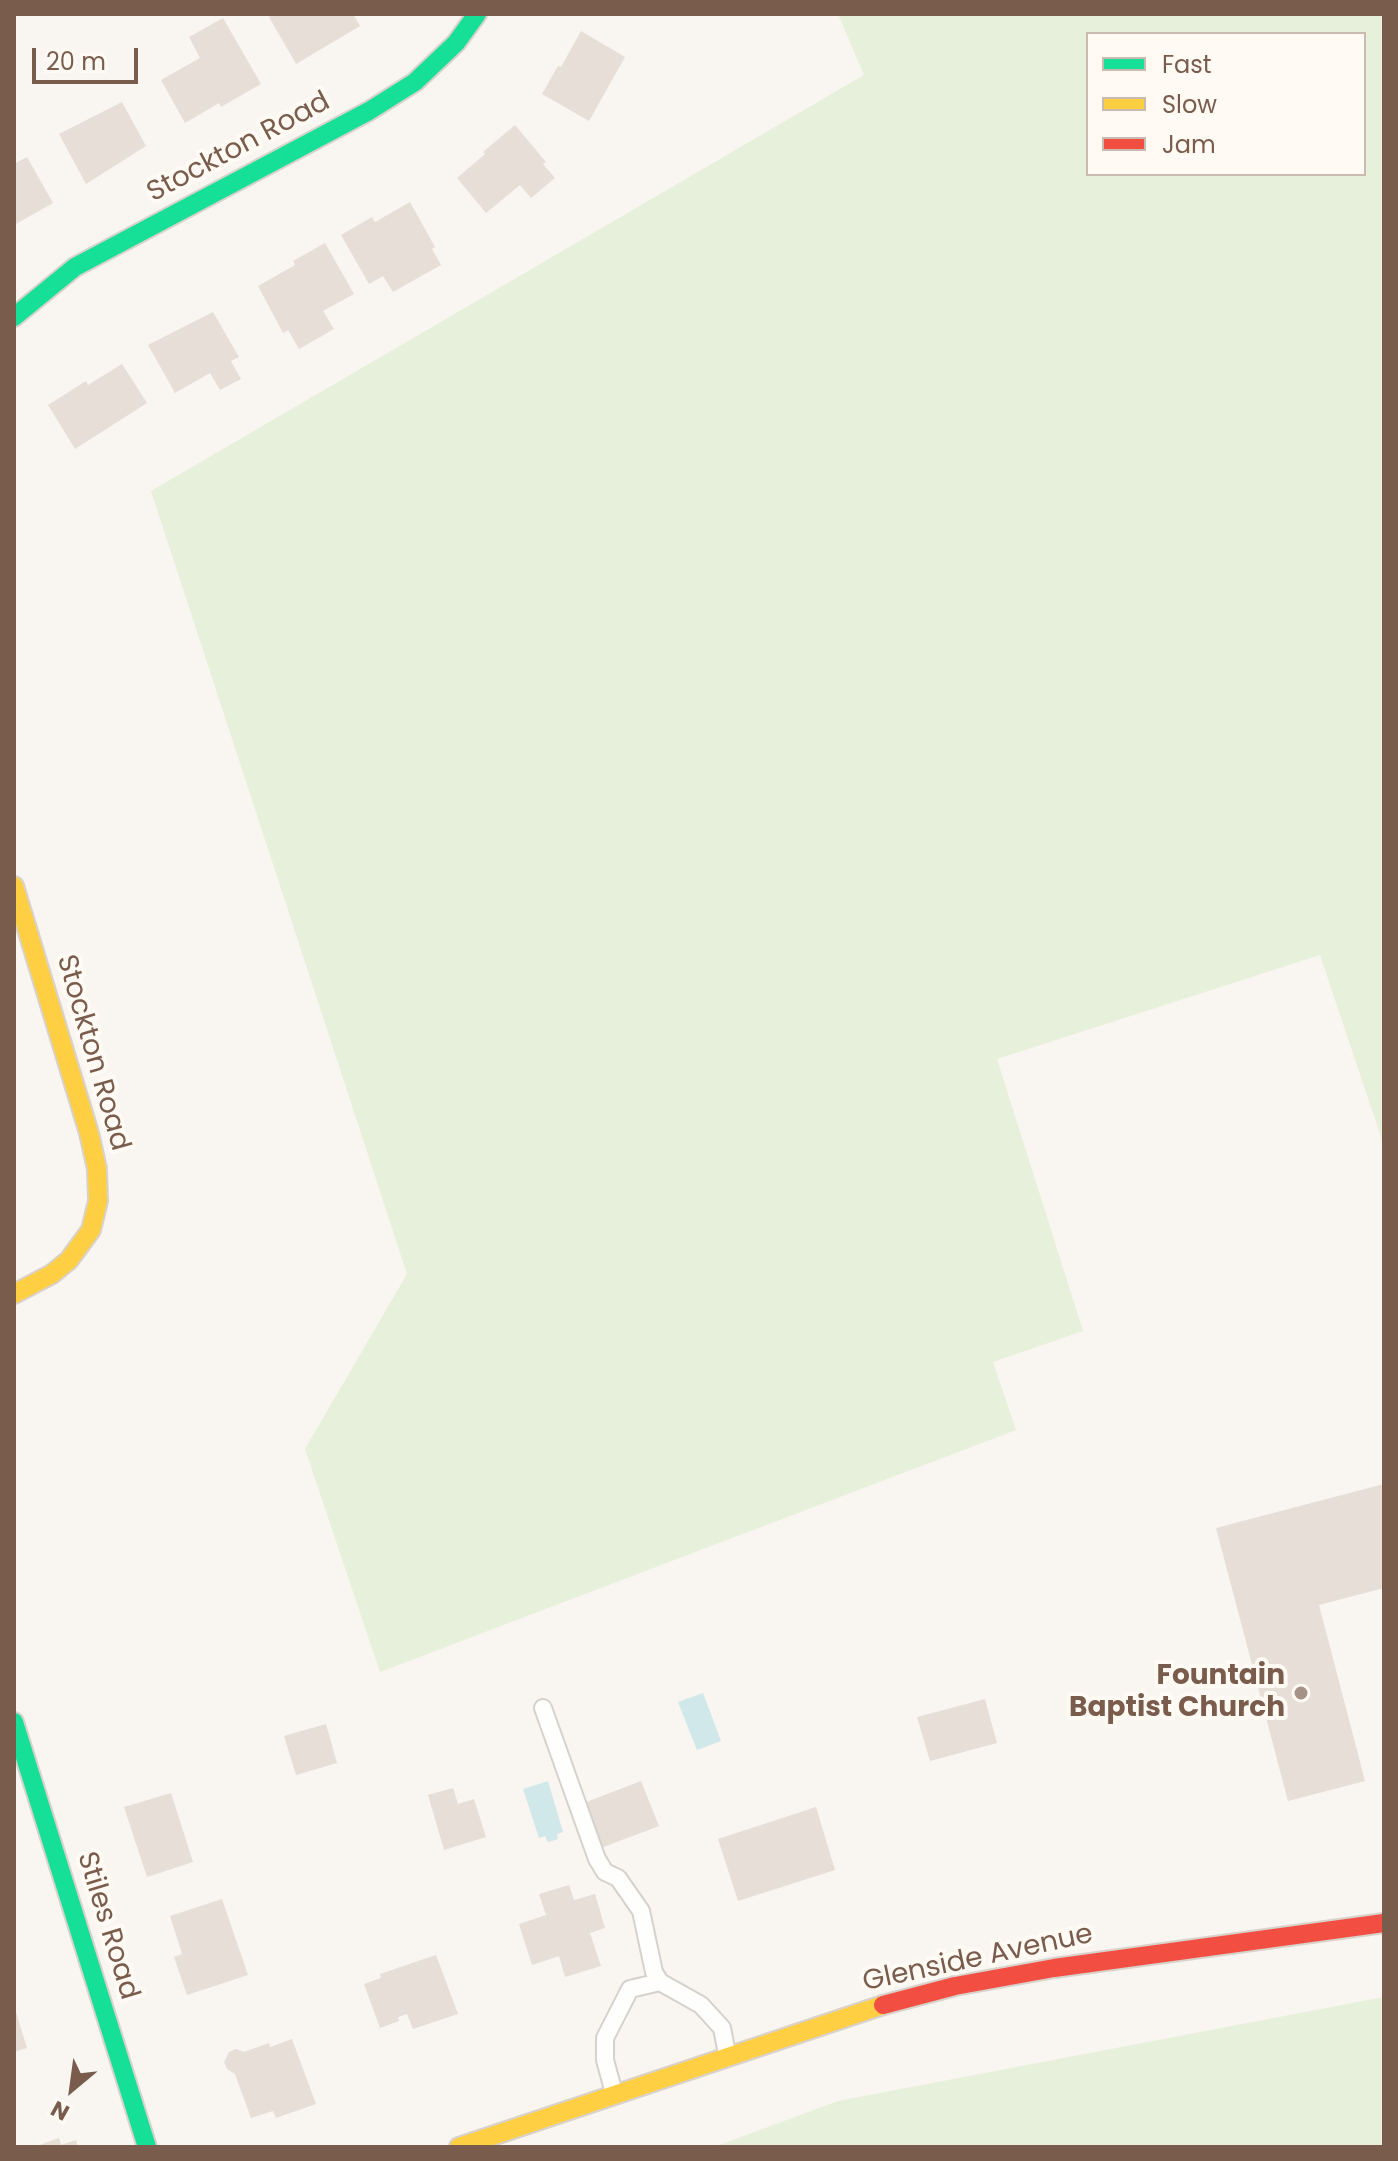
<!DOCTYPE html>
<html>
<head>
<meta charset="utf-8">
<style>
  body { margin:0 }
  #map { position:relative; width:1398px; height:2161px; overflow:hidden; background:#f9f5f0; font-family:Poppins,sans-serif }
  canvas { display:block }
  .frame { position:absolute; inset:0; border:16px solid #7a5c4d; pointer-events:none }
  .legend { position:absolute; left:1086px; top:32px; width:280px; height:144px; box-sizing:border-box; background:#fffaf3; border:2px solid #cabbb1; margin:0; padding:10px 14px; list-style:none; font-size:24px; color:#7a5c4d }
  .legend li { display:flex; align-items:center; gap:16px; height:40px }
  .legend b { width:40px; border:2px solid #cabbb1 }
  .north { position:absolute; left:32px; top:2049px; width:80px; height:80px; -webkit-text-stroke:6px #fffaf3; paint-order:stroke; rotate:209deg; font-size:22px; font-weight:700; line-height:32px; text-align:center; color:#7a5c4d }
  .north::after { content:''; display:block; margin:auto; width:28px; height:36px; background:#7a5c4d; clip-path:polygon(50% 0,100% 100%,50% 72%,0 100%) }
  .scale { position:absolute; left:32px; top:48px; width:106px; height:36px; box-sizing:border-box; border:4px solid #7a5c4d; border-top:0; padding-left:10px; font-size:24px; line-height:28px; white-space:nowrap; color:#7a5c4d; -webkit-text-stroke:6px #fffaf3; paint-order:stroke }
</style>
</head>
<body>
<div id="map">
<canvas width="1398" height="2161"></canvas>
<div class="frame"></div>
<ul class="legend">
<li><b style="height:10px;background:#16e098"></b>Fast</li>
<li><b style="height:10px;background:#ffcf43"></b>Slow</li>
<li><b style="height:10px;background:#f24e42"></b>Jam</li>
</ul>
<div class="north">N</div>
<div class="scale">20 m</div>
</div>
<script>
const ctx = document.querySelector('canvas').getContext('2d');
ctx.lineJoin = 'round';
function fill(path, color) { ctx.fillStyle = color; ctx.fill(path, 'evenodd'); }
const shape = rows => new Path2D(rows.map(r => 'M' + r).join(''));
function strokePath(path, color, width, dash) { ctx.strokeStyle = color; ctx.lineWidth = width; ctx.lineCap = dash ? 'butt' : 'round'; ctx.setLineDash(dash || []); ctx.stroke(path); }
function write(font, color, halo, rows, align = 'center') {
  ctx.font = font + ' Poppins,sans-serif'; ctx.lineWidth = 8; ctx.setLineDash([]); ctx.textBaseline = 'middle'; ctx.strokeStyle = halo; ctx.fillStyle = color; for (const [text, x, y, turn = 0] of rows) {
    ctx.save(); ctx.translate(x, y); ctx.rotate((+turn || 0) * Math.PI / 180); ctx.textAlign = isNaN(turn) ? turn : align; if (halo) ctx.strokeText(text, 0, 0); ctx.fillText(text, 0, 0); ctx.restore();
  }
}
const green = shape([
  [838,14,1384,14,1384,1146,1320,955,997,1059,1083,1331,993,1362,1016,1430,380,1672,305,1449,407,1274,151,491,864,75],
  [1088,34,1364,34,1364,174,1088,174],
  [1384,1997,1384,2147,714,2147,838,2101]
]);
const water = shape([
  [703,1693,721,1741,697,1750,678,1702],
  [548,1781,563,1832,557,1834,558,1839,548,1842,545,1836,539,1838,523,1789]
]);
const building = shape([
  [274,14,353,14,360,26,296,64,269,17],
  [223,18,261,84,221,107,219,103,185,123,161,80,200,58,189,37],
  [581,31,625,57,589,121,542,94,558,66,561,67],
  [122,102,146,146,86,184,59,134],
  [515,125,546,162,543,164,555,178,531,198,520,185,486,213,457,178,485,154,483,152],
  [27,157,53,203,14,225,14,164],
  [410,202,435,247,432,249,441,265,393,292,383,276,369,284,341,235,372,217,375,222],
  [325,243,354,294,323,311,334,329,299,349,288,330,283,333,258,286,295,265,293,261],
  [213,312,239,357,231,361,241,379,220,390,210,373,175,393,148,345],
  [122,364,147,403,75,449,48,405,86,381,88,385],
  [1384,1484,1384,1588,1319,1605,1365,1781,1288,1801,1216,1528],
  [985,1699,997,1743,930,1761,917,1717],
  [326,1724,337,1763,296,1775,284,1736],
  [641,1781,659,1826,601,1848,584,1803],
  [453,1788,458,1804,474,1799,486,1837,444,1850,428,1795],
  [171,1793,193,1862,147,1877,124,1807],
  [816,1807,835,1870,738,1901,718,1839],
  [569,1885,574,1900,595,1894,605,1928,590,1933,601,1966,565,1977,559,1956,532,1965,519,1924,546,1915,539,1894],
  [222,1899,248,1975,187,1995,174,1957,182,1954,170,1916],
  [436,1955,458,2014,413,2029,407,2014,398,2017,399,2021,380,2028,364,1984,381,1978,380,1974],
  [15,2009,27,2048,14,2052,14,2010],
  [292,2039,316,2104,276,2118,273,2111,251,2118,235,2074,227,2069,224,2062,229,2052,236,2049,244,2052,269,2043,270,2047],
  [59,2138,61,2145,76,2140,78,2147,34,2147]
]);
const lane = shape([
  [543,1708,597,1859,605,1872,618,1878,641,1911,654,1972,660,1982,701,2005,722,2028,727,2054],
  [614,2093,605,2060,605,2038,630,1989,660,1982]
]);
const fast = shape([
  [14,317,75,267,369,111,415,82,456,43,477,14],
  [14,1722,147,2147]
]);
const slow = shape([
  [14,886,89,1133,97,1169,98,1201,91,1230,69,1260,52,1274,14,1294],
  [459,2147,883,2005]
]);
const jam = shape([
  [883,2005,955,1986,1054,1968,1384,1923]
]);
const markers = [
  [1301,1693,8,"#a69286"]
];
const streetNames = [
  ["Stockton Road",239,148,-28],
  ["Stockton Road",92,1053,74],
  ["Stiles Road",107,1926,73],
  ["Glenside Avenue",978,1959,-12]
];
const poiNames = [
  ["Fountain",1285,1677],
  ["Baptist Church",1285,1709]
];
fill(green, '#e7f0db');
fill(water, '#d0e8ea');
fill(building, '#e6ded7');
strokePath(lane, '#d7d1cb', 20);
strokePath(fast, '#d9d2cb', 22);
strokePath(slow, '#d9d2cb', 22);
strokePath(jam, '#d9d2cb', 22);
strokePath(lane, '#fefefd', 16);
strokePath(fast, '#16e098', 18);
strokePath(slow, '#ffcf43', 18);
strokePath(jam, '#f24e42', 18);
for (const [x, y, r, color] of markers) { const dot = new Path2D(); dot.arc(x, y, r, 0, 2 * Math.PI); ctx.fillStyle = color; ctx.fill(dot); strokePath(dot, '#fffaf3', 3); }
write('28px', '#7a5c4d', '#fffaf3', streetNames);
write('bold 28px', '#7a5c4d', '#fffaf3', poiNames, 'right');
</script>
</body>
</html>
